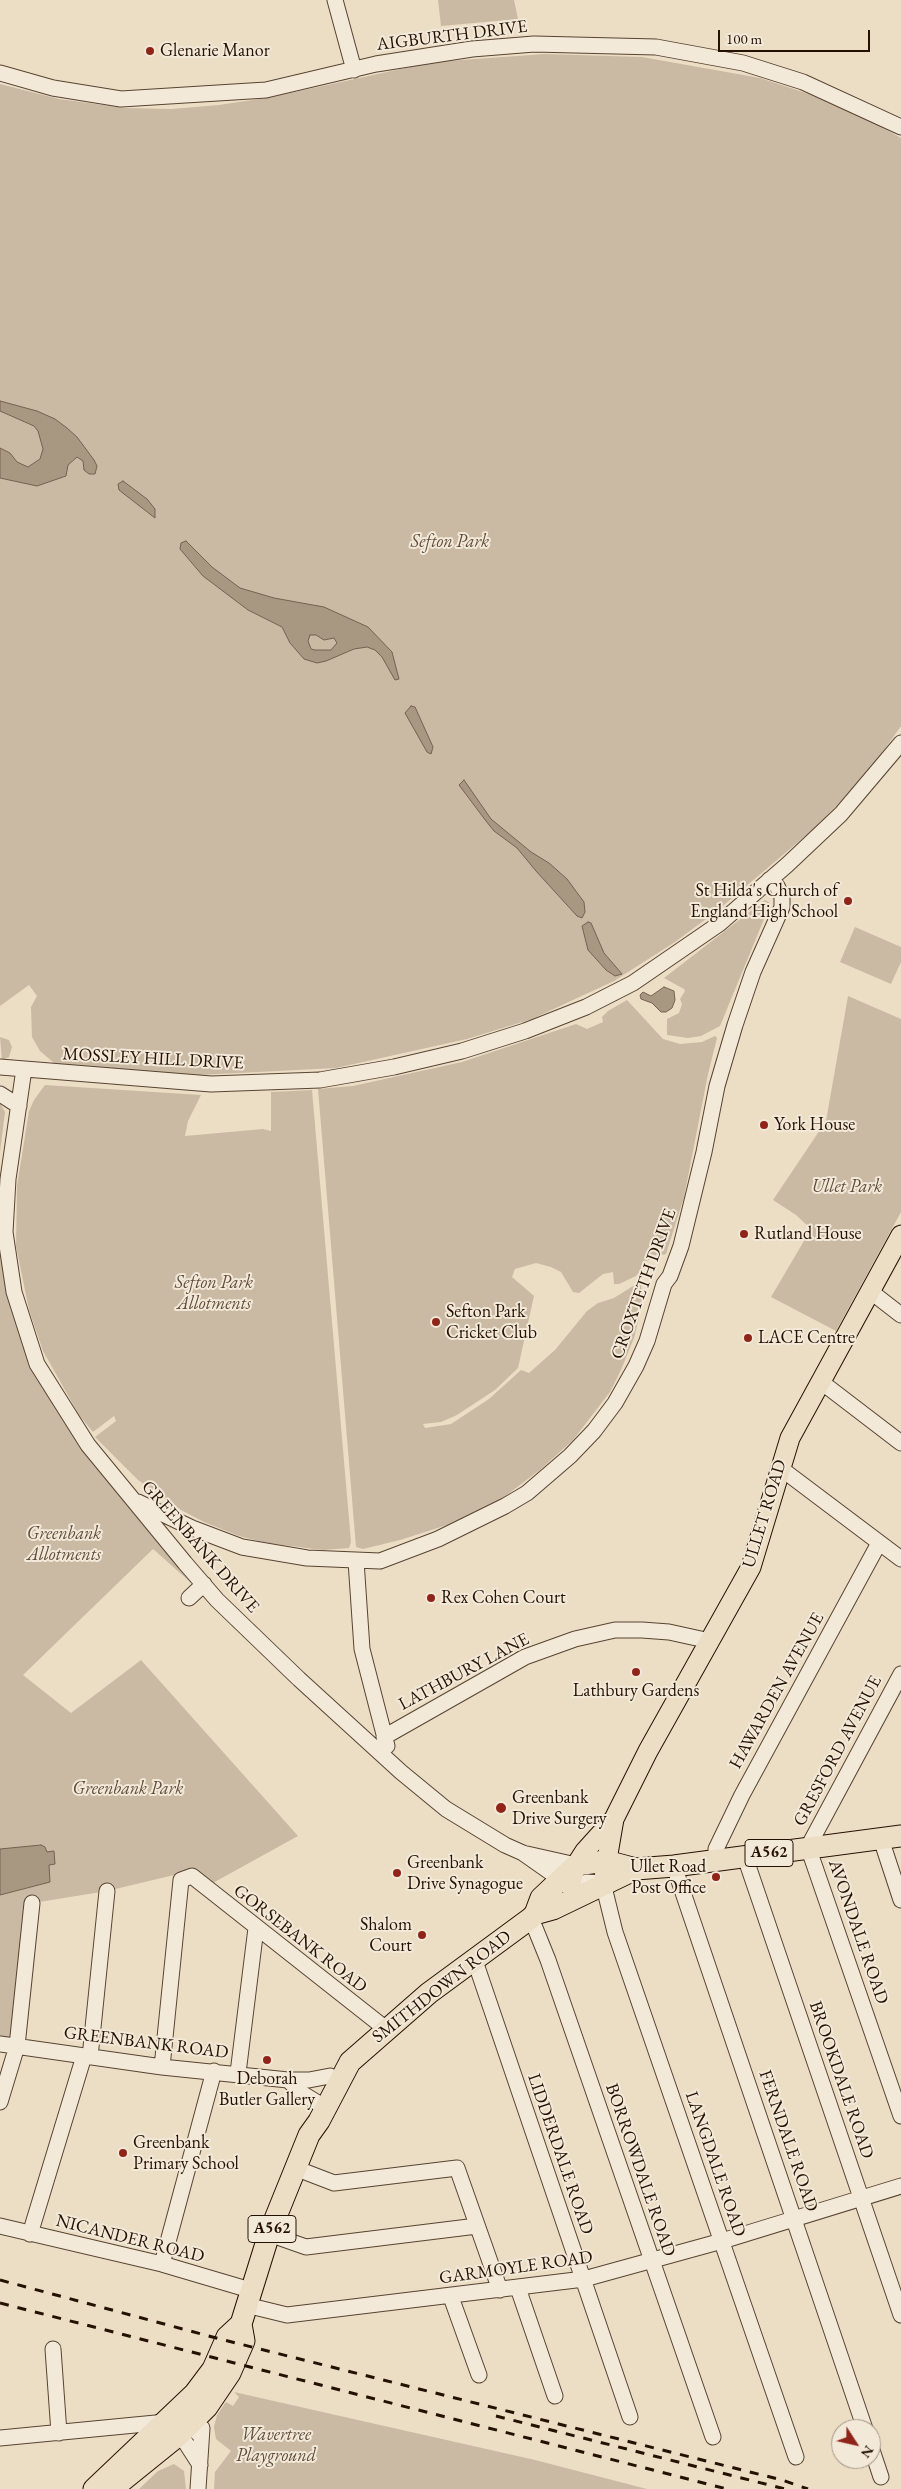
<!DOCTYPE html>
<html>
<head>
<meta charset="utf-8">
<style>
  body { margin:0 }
  #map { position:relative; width:901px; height:2489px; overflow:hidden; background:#ecddc5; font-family:"EB Garamond",serif }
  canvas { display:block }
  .north { position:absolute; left:831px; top:2419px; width:50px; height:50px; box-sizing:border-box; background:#f3e9d9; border:1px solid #a19382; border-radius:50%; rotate:125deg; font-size:14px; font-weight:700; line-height:20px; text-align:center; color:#251100 }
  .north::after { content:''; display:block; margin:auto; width:18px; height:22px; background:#8f2418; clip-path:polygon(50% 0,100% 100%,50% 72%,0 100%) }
  .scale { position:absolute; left:718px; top:30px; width:152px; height:22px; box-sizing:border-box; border:2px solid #251100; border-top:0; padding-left:6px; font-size:15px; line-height:18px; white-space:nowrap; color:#251100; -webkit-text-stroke:4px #f3e9d9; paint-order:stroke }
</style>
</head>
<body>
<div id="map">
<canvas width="901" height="2489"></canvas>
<div class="north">N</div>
<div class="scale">100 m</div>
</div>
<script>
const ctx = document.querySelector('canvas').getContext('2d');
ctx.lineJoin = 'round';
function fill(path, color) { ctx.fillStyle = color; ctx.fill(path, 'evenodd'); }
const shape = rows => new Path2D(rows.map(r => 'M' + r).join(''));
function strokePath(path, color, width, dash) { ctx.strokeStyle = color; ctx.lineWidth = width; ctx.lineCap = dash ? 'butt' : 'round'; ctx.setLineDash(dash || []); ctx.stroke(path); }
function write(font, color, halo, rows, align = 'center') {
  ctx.font = font + ' "EB Garamond",serif'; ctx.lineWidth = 4; ctx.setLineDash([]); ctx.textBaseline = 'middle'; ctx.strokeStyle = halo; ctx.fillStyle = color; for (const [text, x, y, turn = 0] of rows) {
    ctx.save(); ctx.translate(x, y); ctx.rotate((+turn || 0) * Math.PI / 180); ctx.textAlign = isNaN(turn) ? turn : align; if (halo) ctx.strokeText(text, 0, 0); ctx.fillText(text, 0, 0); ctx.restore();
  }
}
const green = shape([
  [438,0,514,0,518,19,441,26],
  [545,54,642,57,760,78,809,94,862,116,901,138,901,726,874,764,844,798,817,826,718,910,675,942,614,981,532,1019,467,1039,336,1068,200,1075,61,1066,54,1063,40,1051,32,1037,31,1007,37,996,29,985,0,1006,0,84,59,99,125,108,171,109,219,105,272,97,433,62],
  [765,900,770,903,769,907,720,1026,701,1036,688,1038,667,1035,667,1019,679,1013,682,1004,680,999,685,991,684,989,664,978],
  [855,927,901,947,901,962,891,984,840,962],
  [848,996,901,1019,901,1212,836,1331,771,1297,811,1229,796,1215,773,1200,826,1121],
  [627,1000,663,1039,680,1044,702,1042,715,1036,717,1038,708,1074,684,1197,666,1254,661,1255,659,1253,644,1263,642,1270,636,1276,619,1284,614,1284,613,1272,603,1274,579,1293,573,1292,561,1272,551,1267,536,1263,515,1269,512,1277,534,1296,518,1368,495,1390,457,1415,441,1422,423,1424,425,1428,451,1424,489,1399,521,1370,529,1373,555,1350,587,1311,598,1303,614,1298,641,1281,642,1306,634,1338,621,1370,610,1392,573,1440,541,1469,500,1500,484,1509,447,1525,400,1540,363,1549,356,1547,318,1089,353,1086,462,1062,576,1024,587,1029,603,1022,602,1017,608,1011],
  [0,1037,9,1040,12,1047,9,1057,2,1060],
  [45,1085,201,1095,188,1121,185,1136,263,1129,271,1131,271,1092,312,1090,351,1542,349,1548,323,1550,266,1543,239,1536,204,1522,181,1510,138,1480,95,1437,116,1421,114,1416,93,1432,79,1415,43,1351,29,1310,16,1246,17,1186,29,1111,34,1100],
  [0,1103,5,1112,0,1152],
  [0,1234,37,1364,198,1589,153,1549,23,1675,71,1713,141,1660,298,1836,211,1884,195,1870,107,1891,33,1903,17,2046,0,2044],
  [234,2392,535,2460,647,2489,214,2489,215,2472,231,2451,216,2439,214,2427,217,2415,226,2402,233,2406,239,2397],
  [174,2464,184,2471,186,2489,139,2489,158,2471]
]);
const water = shape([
  [0,401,37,411,55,419,67,428,77,437,94,460,97,466,95,474,89,474,84,470,83,461,77,457,68,465,66,476,37,486,0,478,0,448,10,453,17,462,28,467,40,459,43,449,38,431,34,426,0,411,0,401],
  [123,481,147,499,155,509,155,518,119,490,118,484,123,481],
  [186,541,212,567,240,588,274,598,324,607,368,627,392,652,399,679,395,680,382,657,375,650,367,647,354,649,326,661,317,663,304,659,290,643,282,627,248,610,203,576,180,549,181,543,186,541],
  [310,635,316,635,324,640,334,638,337,643,331,650,315,650,311,649,308,641,310,635],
  [411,706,415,707,433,747,431,754,427,752,405,713,411,706],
  [464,780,491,819,531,852,549,863,567,879,584,902,585,912,582,918,577,916,536,871,517,848,494,831,486,821,459,785,464,780],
  [588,922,591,923,604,953,622,974,615,976,606,970,588,950,582,926,588,922],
  [664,987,674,991,675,1000,672,1008,666,1012,661,1012,652,1003,641,999,640,995,643,992,651,996,664,987],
  [41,1845,45,1847,47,1852,54,1851,55,1864,49,1865,50,1882,0,1895,0,1849,41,1845]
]);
const minor = shape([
  [335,0,354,70],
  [0,73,53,88,121,99,266,90,376,64,472,49,534,44,656,47,743,63,803,82,901,127],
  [0,1067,211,1084,320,1080,394,1067,462,1051,525,1031,586,1007,633,983,719,924,787,865,841,814,901,743],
  [24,1069,8,1179,5,1232,14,1292,37,1364,88,1445,185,1563,217,1600,299,1679,401,1772,446,1809,505,1845,523,1853,570,1886,587,1882,603,1883,615,1932,796,2457],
  [0,1094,19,1106],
  [870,1291,901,1315],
  [820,1381,901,1443],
  [779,1467,901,1559],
  [138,1502,192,1528,242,1547,307,1558,380,1561,438,1539,505,1506,527,1493,570,1456,594,1431,615,1403,636,1366,647,1341,664,1284,670,1276,681,1246,704,1152,717,1086,735,1025,753,972,782,907,782,897,777,886,769,880],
  [356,1561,362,1649,387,1746],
  [189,1598,204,1584],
  [901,1674,808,1847,901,2116],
  [384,1737,525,1657,575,1639,615,1630,642,1630,669,1632,710,1641],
  [881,1839,901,1900],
  [527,1854,576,1865],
  [745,1857,901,2315],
  [716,1859,716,1849,742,1795,879,1543],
  [674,1866,865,2429],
  [531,1918,548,1960,713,2437],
  [475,1961,630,2417],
  [0,2044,162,2067,288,2080,309,2080,330,2076],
  [90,2057,107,1891],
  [162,2067,181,1880,192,1876,386,2029],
  [238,2073,256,1928],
  [288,2080,303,2094,326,2108],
  [0,2102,17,2046,32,1903],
  [295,2168,334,2183,457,2168,500,2290],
  [0,2226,162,2264,250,2290],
  [30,2234,84,2056],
  [269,2234,306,2247,477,2226],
  [162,2264,214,2071],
  [518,2288,555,2396],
  [451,2297,479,2375],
  [246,2305,287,2315,584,2279,722,2241,901,2186],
  [53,2349,59,2433],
  [173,2428,180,2434,200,2465],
  [0,2438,166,2422,189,2425,201,2436],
  [871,2447,881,2477],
  [198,2489,202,2428]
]);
const major = shape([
  [603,1883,614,1819,648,1751,751,1567,790,1438,901,1235],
  [570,1886,576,1865,585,1851,613,1820]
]);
const highway = shape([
  [535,1914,553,1909,636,1869,674,1866,901,1836],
  [94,2489,195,2393,213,2369,227,2337,241,2324],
  [112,2489,180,2434,207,2407,230,2373,244,2341,241,2324,269,2234,309,2135,319,2121,350,2062,429,1993,531,1918,535,1914,541,1898,576,1865,606,1861,636,1869]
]);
const rail = shape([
  [0,2280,220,2339,782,2480,808,2489],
  [0,2303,727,2489],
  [496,2416,785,2489]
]);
const markers = [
  [150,51,5,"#8f2418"],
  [848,901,5,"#8f2418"],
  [764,1125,5,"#8f2418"],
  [744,1234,5,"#8f2418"],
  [436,1322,5,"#8f2418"],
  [748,1338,5,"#8f2418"],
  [431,1598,5,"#8f2418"],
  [636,1672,5,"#8f2418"],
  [501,1808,6,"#8f2418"],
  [397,1873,5,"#8f2418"],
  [716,1877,5,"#8f2418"],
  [422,1935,5,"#8f2418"],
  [267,2060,5,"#8f2418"],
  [123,2153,5,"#8f2418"]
];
const shields = [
  [769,1853,48],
  [272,2229,48]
];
const shieldNames = [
  ["A562",769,1853],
  ["A562",272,2229]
];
const streetNames = [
  ["AIGBURTH DRIVE",452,36,-7],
  ["MOSSLEY HILL DRIVE",153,1059,3],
  ["CROXTETH DRIVE",644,1284,-70],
  ["ULLET ROAD",765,1514,-73],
  ["GREENBANK DRIVE",200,1547,49],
  ["LATHBURY LANE",464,1672,-28],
  ["HAWARDEN AVENUE",777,1691,-61],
  ["GRESFORD AVENUE",838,1751,-62],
  ["AVONDALE ROAD",858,1932,71],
  ["GORSEBANK ROAD",300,1939,38],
  ["SMITHDOWN ROAD",442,1987,-38],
  ["GREENBANK ROAD",146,2043,7],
  ["BROOKDALE ROAD",841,2080,71],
  ["FERNDALE ROAD",788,2141,71],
  ["LIDDERDALE ROAD",560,2154,71],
  ["LANGDALE ROAD",715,2164,71],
  ["BORROWDALE ROAD",640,2170,71],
  ["NICANDER ROAD",130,2239,14],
  ["GARMOYLE ROAD",516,2268,-8]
];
const poiNames = [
  ["Glenarie Manor",160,51],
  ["St Hilda's Church of",838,891,"right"],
  ["England High School",838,912,"right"],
  ["York House",774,1125],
  ["Rutland House",754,1234],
  ["Sefton Park",446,1312],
  ["Cricket Club",446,1333],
  ["LACE Centre",758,1338],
  ["Rex Cohen Court",441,1598],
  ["Lathbury Gardens",636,1691,"center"],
  ["Greenbank",512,1798],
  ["Drive Surgery",512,1819],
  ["Greenbank",407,1863],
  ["Drive Synagogue",407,1884],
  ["Ullet Road",706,1867,"right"],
  ["Post Office",706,1888,"right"],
  ["Shalom",412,1925,"right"],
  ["Court",412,1946,"right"],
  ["Deborah",267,2079,"center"],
  ["Butler Gallery",267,2100,"center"],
  ["Greenbank",133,2143],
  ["Primary School",133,2164]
];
const parkNames = [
  ["Sefton Park",450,542],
  ["Ullet Park",847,1187],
  ["Sefton Park",214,1283],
  ["Allotments",214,1304],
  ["Greenbank",64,1534],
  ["Allotments",64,1555],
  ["Greenbank Park",128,1789],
  ["Wavertree",276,2435],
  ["Playground",276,2456]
];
fill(green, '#cabaa4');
fill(water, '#a89882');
strokePath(water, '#74624e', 1);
strokePath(minor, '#574431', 17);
strokePath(major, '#251100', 21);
strokePath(highway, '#251100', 23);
strokePath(minor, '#f3e9d9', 15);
strokePath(major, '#ecddc5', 19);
strokePath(highway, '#ecddc5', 21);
strokePath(rail, '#251100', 3, [9, 9]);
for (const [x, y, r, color] of markers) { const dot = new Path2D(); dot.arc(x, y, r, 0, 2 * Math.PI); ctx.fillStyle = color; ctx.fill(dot); strokePath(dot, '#f3e9d9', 2); }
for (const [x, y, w] of shields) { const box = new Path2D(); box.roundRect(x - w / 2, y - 13.5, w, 27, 4); ctx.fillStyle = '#f3e9d9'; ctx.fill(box); strokePath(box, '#251100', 1); }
write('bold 16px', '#251100', null, shieldNames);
write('18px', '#251100', '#f3e9d9', streetNames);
write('18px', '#251100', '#f3e9d9', poiNames, 'left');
write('italic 18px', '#5f4c39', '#f3e9d9', parkNames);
</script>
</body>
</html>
